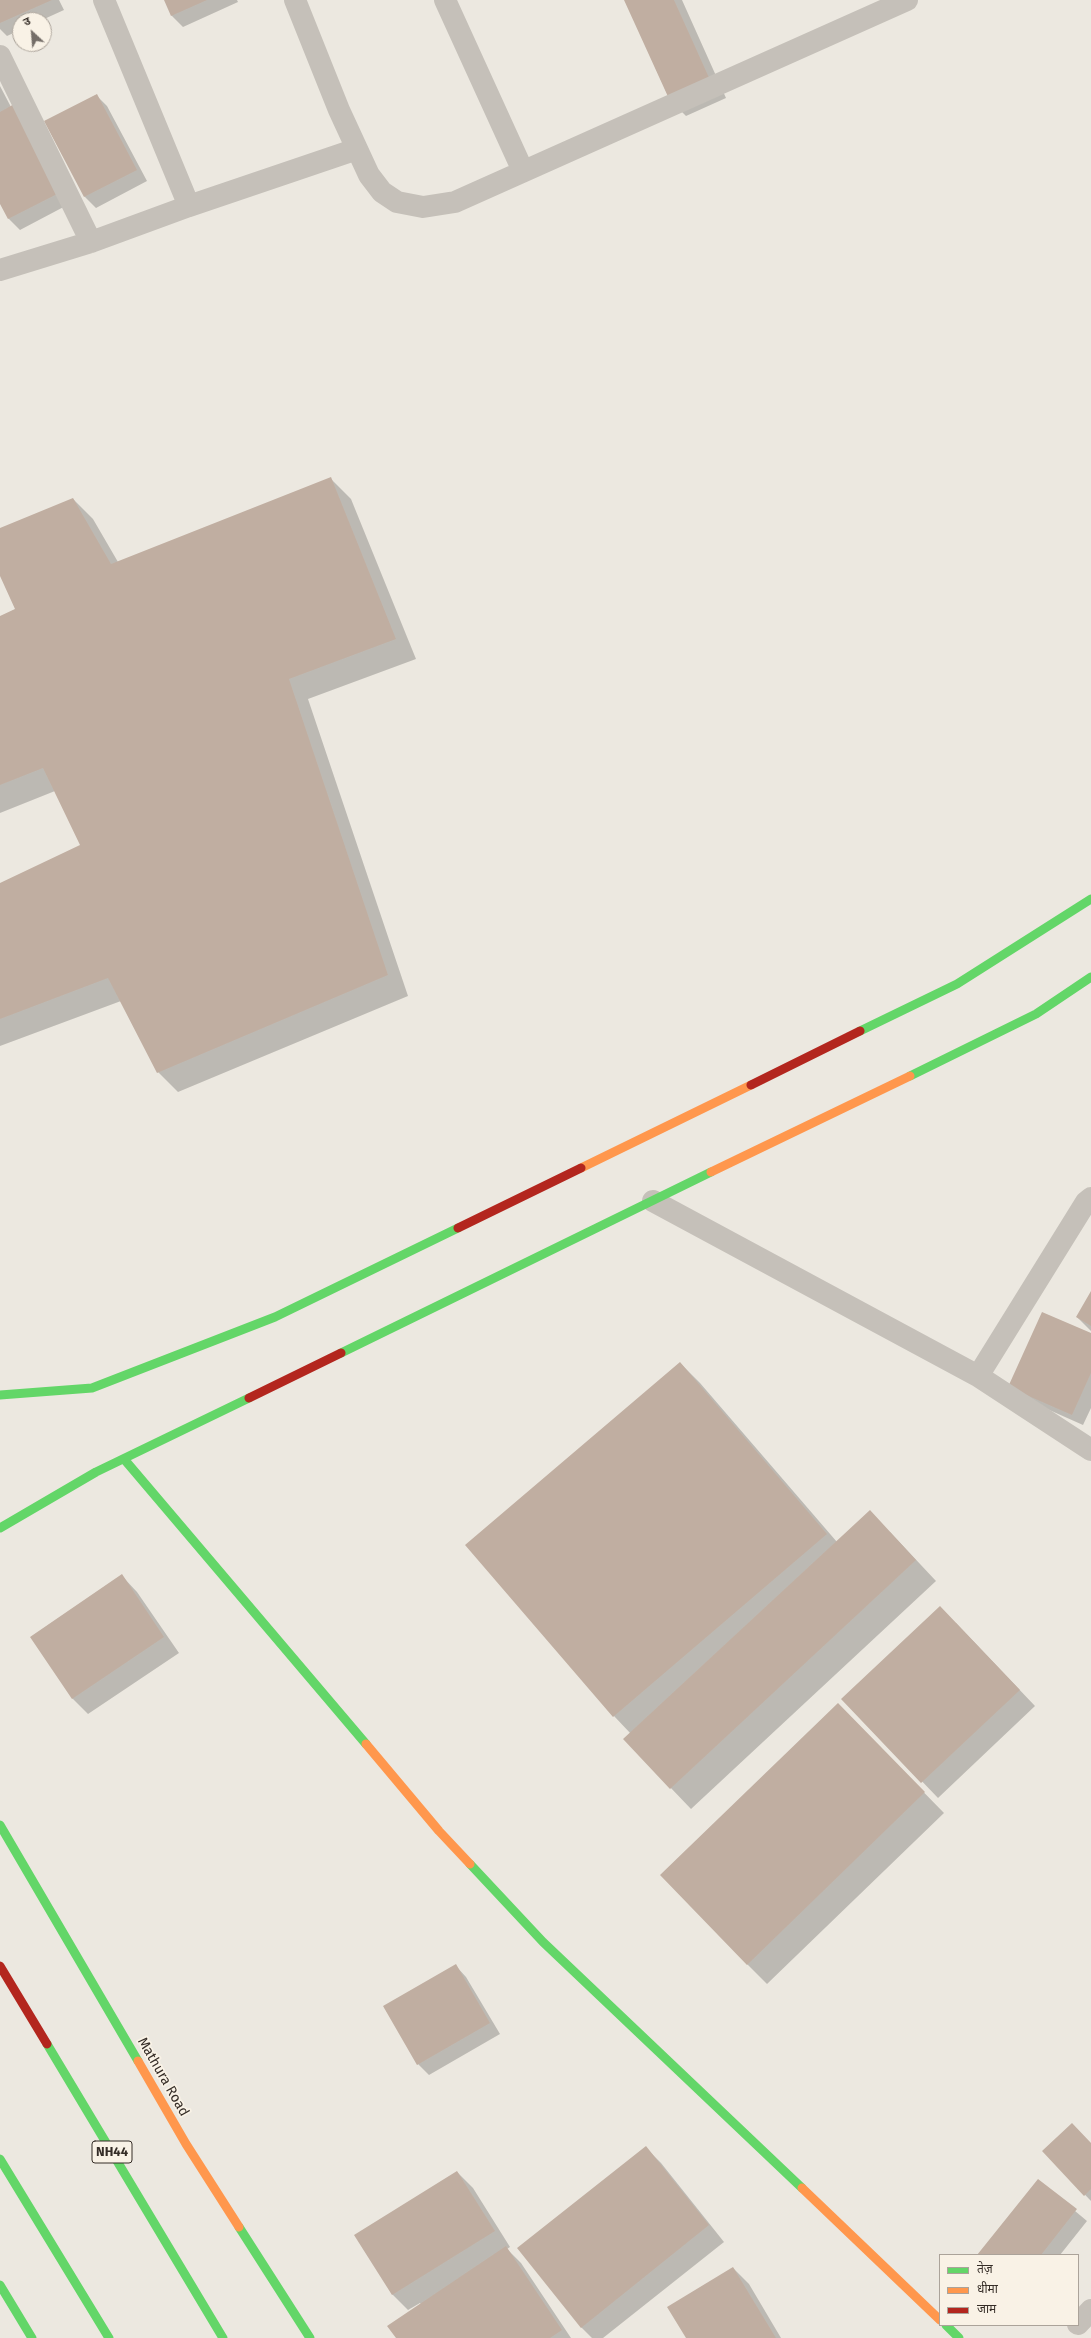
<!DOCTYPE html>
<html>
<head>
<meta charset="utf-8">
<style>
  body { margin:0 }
  #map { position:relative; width:1091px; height:2338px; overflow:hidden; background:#ece8e0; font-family:"Fira Sans","Noto Sans Devanagari",sans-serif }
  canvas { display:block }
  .legend { position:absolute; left:939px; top:2254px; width:140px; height:72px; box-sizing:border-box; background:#f9f2e6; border:1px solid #aba39a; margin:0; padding:5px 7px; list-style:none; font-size:12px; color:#352d27 }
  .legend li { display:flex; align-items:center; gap:8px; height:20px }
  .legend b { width:20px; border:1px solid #aba39a }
  .north { position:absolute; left:12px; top:12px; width:40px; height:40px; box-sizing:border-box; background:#f9f2e6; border:1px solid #aba39a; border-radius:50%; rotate:334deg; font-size:11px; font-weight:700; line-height:16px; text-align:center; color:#352d27 }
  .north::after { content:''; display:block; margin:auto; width:14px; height:18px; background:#756e68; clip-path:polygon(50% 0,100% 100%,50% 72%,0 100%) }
</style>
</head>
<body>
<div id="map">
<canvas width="1091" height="2338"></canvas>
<ul class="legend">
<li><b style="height:5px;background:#63d668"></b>तेज़</li>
<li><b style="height:5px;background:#ff974d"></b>धीमा</li>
<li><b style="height:5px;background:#b3261e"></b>जाम</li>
</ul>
<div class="north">उ</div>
</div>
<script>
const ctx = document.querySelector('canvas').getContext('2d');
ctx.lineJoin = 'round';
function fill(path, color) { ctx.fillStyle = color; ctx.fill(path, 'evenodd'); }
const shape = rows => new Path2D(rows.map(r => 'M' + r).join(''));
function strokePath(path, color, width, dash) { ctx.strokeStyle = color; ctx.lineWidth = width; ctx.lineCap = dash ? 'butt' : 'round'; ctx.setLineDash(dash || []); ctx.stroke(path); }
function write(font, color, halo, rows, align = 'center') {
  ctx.font = font + ' "Fira Sans",sans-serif'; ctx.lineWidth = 3.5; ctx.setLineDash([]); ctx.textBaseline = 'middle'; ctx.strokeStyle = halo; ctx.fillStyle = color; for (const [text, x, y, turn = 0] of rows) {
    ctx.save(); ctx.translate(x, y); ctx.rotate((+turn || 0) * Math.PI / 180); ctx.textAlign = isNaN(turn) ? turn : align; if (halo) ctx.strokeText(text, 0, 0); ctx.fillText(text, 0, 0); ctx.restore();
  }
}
const shadow = shape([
  [0,0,59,0,64,10,42,20,20,20,20,30,7,36,0,29],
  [165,0,237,0,238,2,183,27,172,16],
  [625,0,682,0,726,98,686,116,670,100],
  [0,86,11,107,73,202,20,230,9,219,0,202],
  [96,95,107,106,147,181,96,208,85,197,45,122],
  [331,479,351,499,416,659,308,699,408,996,178,1092,158,1072,121,1001,0,1046,0,885,82,846,55,791,0,813,0,617,16,609,0,574,0,529,73,499,93,519,118,562],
  [1091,1293,1091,1331,1077,1317],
  [1091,1334,1091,1408,1083,1425,1020,1397],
  [680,1363,700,1383,837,1542,890,1532,936,1581,691,1809,625,1740,631,1734,614,1716],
  [122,1576,137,1592,179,1653,88,1714,72,1698],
  [956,1623,1035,1706,938,1798,843,1699],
  [858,1725,944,1813,767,1984,747,1964],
  [456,1966,466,1977,500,2034,429,2075,418,2064,384,2007],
  [1091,2144,1091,2201,1043,2151],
  [645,2147,661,2163,724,2242,603,2338,592,2338,581,2327],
  [457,2172,473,2188,510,2247,507,2249,521,2263,571,2338,397,2338,421,2304,420,2303,408,2310,392,2294],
  [1038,2180,1087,2221,1060,2255,979,2255],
  [733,2268,749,2284,781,2338,687,2338]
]);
const building = shape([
  [0,0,52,0,0,23],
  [164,0,207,0,171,16],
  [624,0,674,0,711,82,670,101],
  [97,94,137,170,84,197,44,121],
  [16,103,63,191,8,219,0,204,0,112],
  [331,477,396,639,289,679,388,975,157,1073,108,978,0,1019,0,883,80,845,43,768,0,785,0,616,15,609,0,576,0,528,73,498,111,564],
  [1091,1291,1091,1326,1076,1317],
  [1042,1312,1091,1333,1091,1373,1072,1415,1008,1387],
  [680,1362,827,1534,613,1717,465,1545],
  [870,1510,916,1560,670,1789,623,1739],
  [122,1574,164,1637,72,1699,30,1637],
  [940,1606,1020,1690,921,1783,841,1699],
  [838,1703,925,1792,747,1965,660,1875],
  [456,1964,490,2023,417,2065,383,2006],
  [1072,2123,1091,2143,1091,2189,1084,2196,1042,2151],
  [646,2146,709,2225,581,2328,517,2248],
  [457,2171,495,2231,392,2295,354,2235],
  [1038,2179,1077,2209,1041,2255,977,2255],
  [506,2246,562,2330,550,2338,396,2338,387,2326],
  [733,2267,776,2338,686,2338,667,2307]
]);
const street = shape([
  [104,0,189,206],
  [295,0,339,110,369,175,382,192,397,202,423,207,455,202,907,0],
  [445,0,523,171],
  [0,56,91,242],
  [0,270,91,242,189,206,357,149],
  [653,1201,978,1376,1091,1450],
  [978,1376,1086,1202,1091,1198],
  [1078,2324,1091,2310]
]);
const fast = shape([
  [860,1031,957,984,1091,899],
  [910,1076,1036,1014,1091,977],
  [341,1353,711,1172],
  [0,1395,92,1388,275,1317,458,1228],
  [124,1459,366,1744],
  [0,1528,96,1472,249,1398],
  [0,1825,138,2061],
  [470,1864,543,1942,802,2188],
  [47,2044,223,2338],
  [0,2159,109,2338],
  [239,2227,310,2338],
  [0,2285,32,2338],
  [946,2325,959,2338]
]);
const slow = shape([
  [581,1168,751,1085],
  [711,1172,910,1076],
  [366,1744,439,1831,470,1864],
  [138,2061,186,2144,239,2227],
  [802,2188,940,2320]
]);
const jam = shape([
  [751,1085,860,1031],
  [458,1228,581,1168],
  [249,1398,341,1353],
  [0,1966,47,2044]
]);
const shields = [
  [112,2152,40]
];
const shieldNames = [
  ["NH44",112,2152]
];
const streetNames = [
  ["Mathura Road",163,2077,60]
];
fill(shadow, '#0003');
fill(building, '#c0aea1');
strokePath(street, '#c5c0b9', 22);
strokePath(fast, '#63d668', 9);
strokePath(slow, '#ff974d', 9);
strokePath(jam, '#b3261e', 9);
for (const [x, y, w] of shields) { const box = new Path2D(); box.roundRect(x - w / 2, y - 11, w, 22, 3); ctx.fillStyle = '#f9f2e6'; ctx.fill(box); strokePath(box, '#352d27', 1); }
write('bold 13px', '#352d27', null, shieldNames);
write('14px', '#352d27', '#f9f2e6', streetNames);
</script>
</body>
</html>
